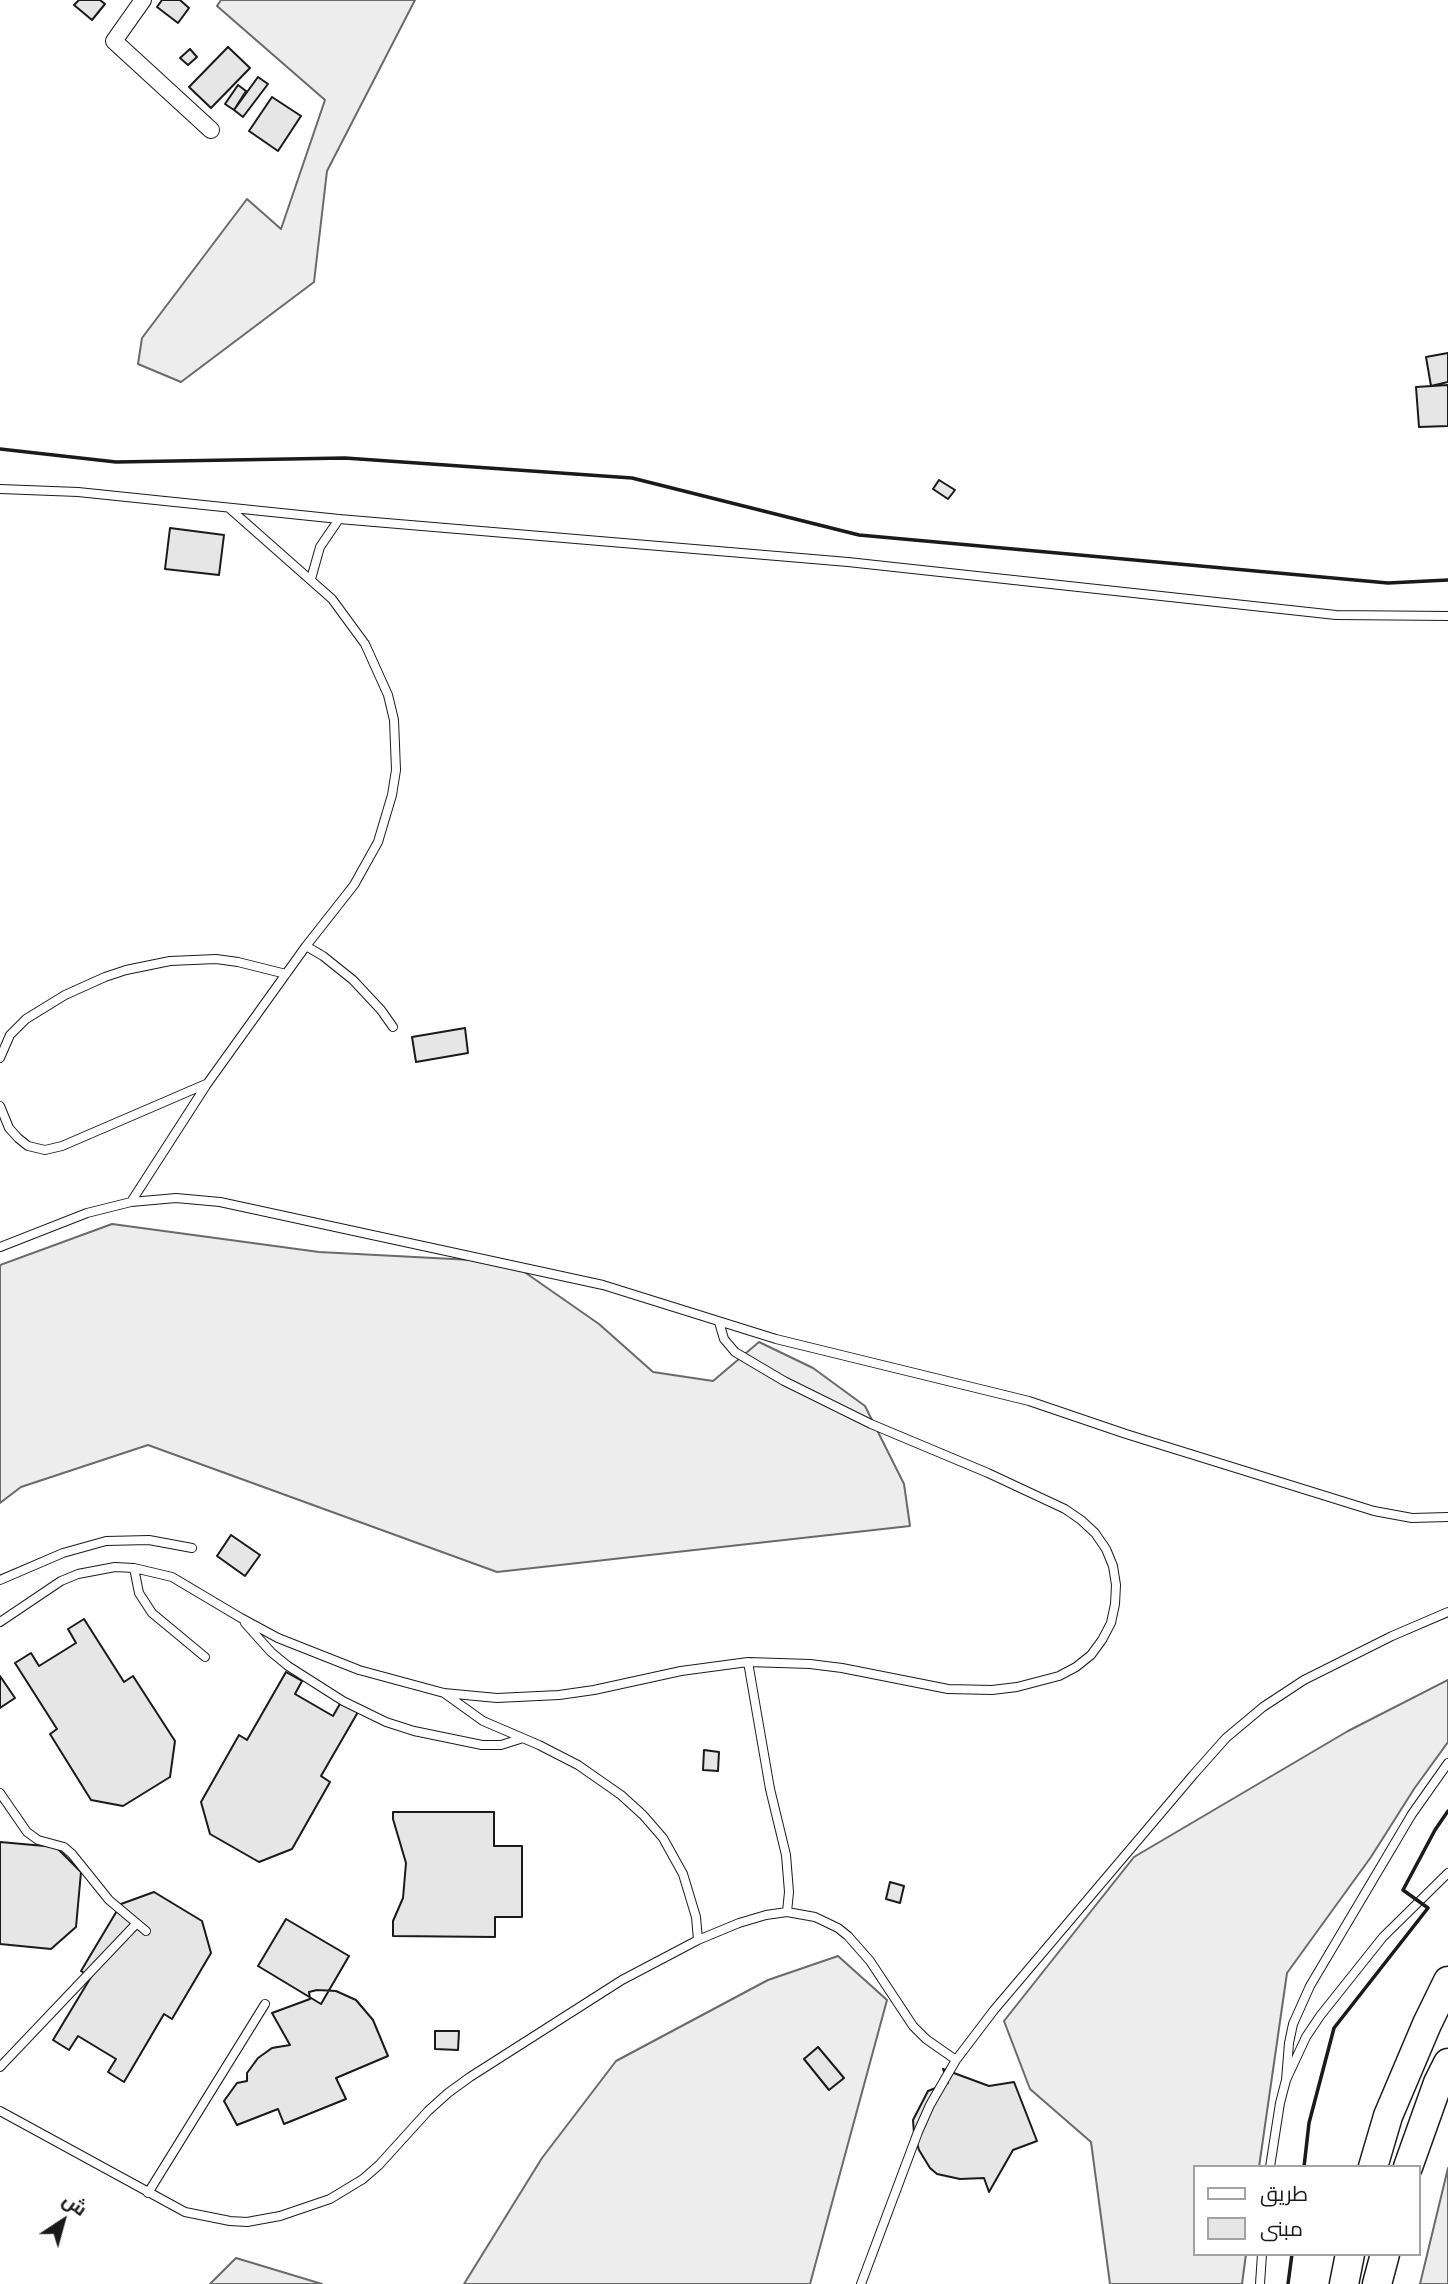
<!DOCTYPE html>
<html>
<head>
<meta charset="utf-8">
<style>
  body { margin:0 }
  #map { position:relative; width:1448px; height:2284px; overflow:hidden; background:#fff; font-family:"Asap Condensed",Cairo,sans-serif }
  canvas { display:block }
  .legend { position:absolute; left:1193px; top:2165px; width:228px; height:91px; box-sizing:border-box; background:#fff; border:2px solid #a3a3a3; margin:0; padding:9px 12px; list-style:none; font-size:21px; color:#1a1a1a }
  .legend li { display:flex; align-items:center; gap:14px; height:35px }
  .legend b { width:35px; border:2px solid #a3a3a3 }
  .north { position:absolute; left:28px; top:2186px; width:70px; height:70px; -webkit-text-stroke:5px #fff; paint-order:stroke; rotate:36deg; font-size:19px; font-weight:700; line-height:28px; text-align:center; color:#1a1a1a }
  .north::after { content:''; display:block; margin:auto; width:24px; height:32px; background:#1a1a1a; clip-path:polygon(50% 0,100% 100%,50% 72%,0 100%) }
</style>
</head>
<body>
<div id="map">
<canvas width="1448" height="2284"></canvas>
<ul class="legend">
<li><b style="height:9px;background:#fff"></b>طريق</li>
<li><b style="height:19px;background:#e6e6e6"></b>مبنى</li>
</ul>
<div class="north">ش</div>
</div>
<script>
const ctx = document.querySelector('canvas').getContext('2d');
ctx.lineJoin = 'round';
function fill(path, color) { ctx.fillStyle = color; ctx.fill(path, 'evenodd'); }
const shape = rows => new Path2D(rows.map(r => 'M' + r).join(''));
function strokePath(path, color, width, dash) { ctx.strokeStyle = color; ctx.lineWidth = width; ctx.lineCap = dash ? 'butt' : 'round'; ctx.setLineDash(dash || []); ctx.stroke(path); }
const built = shape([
  [221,0,415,0,327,171,314,282,181,382,138,364,142,338,247,199,281,229,325,100,217,6,221,0],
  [112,1224,319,1252,510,1262,599,1324,653,1372,713,1381,759,1342,813,1368,865,1406,904,1484,910,1526,497,1572,148,1445,21,1487,0,1503,0,1265,112,1224],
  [1448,1680,1448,1742,1414,1789,1371,1857,1287,1973,1259,2167,1194,2167,1194,2254,1246,2254,1242,2284,1110,2284,1091,2142,1030,2089,1004,2021,1134,1857,1348,1731,1448,1680],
  [838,1956,887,2000,810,2284,464,2284,542,2158,616,2061,768,1980,838,1956],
  [1448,2168,1448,2284,1420,2284,1448,2168],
  [236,2258,322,2284,210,2284,236,2258]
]);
const building = shape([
  [79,0,100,0,105,4,92,20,74,5,79,0],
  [162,0,180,0,189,8,178,23,157,7,162,0],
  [228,47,250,68,211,108,189,87,228,47],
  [190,49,197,57,188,65,180,58,190,49],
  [258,77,268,84,243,117,234,110,258,77],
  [238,85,246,91,234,110,225,104,238,85],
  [272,97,301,116,278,151,249,131,272,97],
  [1448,353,1448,382,1431,386,1426,357,1448,353],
  [1448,385,1448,426,1419,427,1416,387,1448,385],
  [939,480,955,490,948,499,933,489,939,480],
  [170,528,224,535,219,575,165,569,170,528],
  [465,1028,468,1053,416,1062,412,1037,465,1028],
  [231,1535,260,1555,245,1576,217,1556,231,1535],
  [84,1619,124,1682,133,1676,175,1741,170,1777,123,1806,91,1800,50,1734,57,1729,15,1663,31,1653,39,1666,76,1643,68,1629,84,1619],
  [286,1672,302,1681,295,1694,333,1716,341,1702,358,1712,321,1776,330,1782,292,1849,259,1862,210,1834,201,1802,239,1735,247,1740,286,1672],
  [0,1676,15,1698,0,1708,0,1676],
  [704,1750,719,1752,718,1771,703,1770,704,1750],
  [393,1812,494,1812,494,1846,522,1846,522,1917,495,1917,495,1937,393,1936,393,1921,403,1898,406,1863,393,1819,393,1812],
  [0,1842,56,1847,81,1872,76,1927,51,1949,0,1944,0,1842],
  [890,1882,904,1886,900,1903,886,1899,890,1882],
  [154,1892,202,1921,211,1953,172,2019,164,2014,124,2082,108,2072,116,2059,78,2036,69,2050,53,2040,91,1977,81,1971,121,1904,154,1892],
  [286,1919,349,1956,321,2004,258,1966,286,1919],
  [317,1990,336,1991,356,2000,373,2020,388,2056,336,2078,346,2099,284,2124,278,2109,237,2125,224,2101,237,2083,247,2081,247,2073,258,2058,272,2048,290,2045,272,2013,310,1999,309,1992,317,1990],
  [435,2031,459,2031,458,2050,435,2049,435,2031],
  [818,2047,844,2078,829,2090,804,2059,818,2047],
  [943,2069,989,2086,1014,2082,1037,2141,1013,2150,989,2192,984,2178,960,2179,937,2174,930,2168,919,2150,914,2134,913,2120,928,2091,948,2083,943,2069]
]);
const service = shape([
  [0,489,78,492,339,519,848,562,1336,615,1448,616],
  [311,579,320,547,339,519],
  [306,946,323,956,353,980,381,1010,393,1027],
  [0,1058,10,1035,26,1019,65,995,105,977,126,970,170,961,216,959,238,962,286,974],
  [0,1106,9,1128,18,1138,28,1146,45,1150,62,1146,206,1084],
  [131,1202,207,1084,306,946,354,885,378,842,392,795,396,770,394,720,388,695,365,644,332,599,229,508],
  [0,1247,87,1213,131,1202,176,1198,220,1202,603,1285,776,1339,1029,1401,1126,1434,1374,1511,1412,1518,1448,1517],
  [134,1568,139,1593,152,1613,205,1657],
  [0,1580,63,1553,106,1541,149,1540,192,1548],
  [0,1622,61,1581,78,1574,115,1567,134,1568,172,1577,241,1618,278,1638,359,1670,444,1693,497,1698,559,1695,594,1690,681,1671,748,1662,810,1664,842,1668,948,1689,992,1690,1017,1687,1059,1676,1076,1667,1091,1655,1102,1640,1111,1623,1115,1604,1116,1585,1113,1566,1106,1549,1095,1533,1081,1520,1065,1509,988,1473,871,1424,784,1381,735,1352,724,1339,719,1322],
  [245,1623,271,1652,288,1666,343,1701,386,1722,414,1731,482,1745,501,1745,520,1739],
  [748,1662,770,1789,786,1855,789,1892,787,1912],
  [444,1693,483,1721,539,1745,578,1765,621,1795,643,1815,663,1838,683,1874,696,1917,698,1940],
  [0,1793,27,1832,38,1840,64,1847,72,1854,109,1900,146,1931],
  [0,2067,136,1924],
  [1286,2080,1289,2043,1293,2024,1310,1986,1412,1814,1448,1763],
  [0,2111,185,2212,230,2221,247,2222,280,2216,330,2199,363,2179,379,2165,428,2111,448,2093,470,2077,622,1980,698,1940,739,1923,766,1915,787,1912,815,1917,838,1928,848,1936,870,1961,913,2026,926,2039,956,2060],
  [1270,2167,1280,2103,1286,2080,1306,2037,1320,2016,1383,1937,1448,1873],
  [148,2193,265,2004],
  [861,2284,918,2132,930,2105,956,2060,994,2010,1194,1774,1226,1738,1263,1707,1304,1680,1392,1636,1448,1612],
  [1260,2284,1262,2254]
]);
const minor = shape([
  [143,0,114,41,211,130]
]);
const trunk = shape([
  [1373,2167,1388,2116,1427,2024,1448,1981],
  [1408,2167,1438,2083,1448,2063],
  [1344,2284,1350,2254],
  [1377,2284,1385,2254]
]);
const wall = shape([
  [0,449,116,462,345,458,632,478,859,535,1388,583,1448,580],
  [1304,2167,1309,2123,1334,2028,1428,1908,1403,1890,1435,1830,1448,1811],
  [1288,2284,1292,2254]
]);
fill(built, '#ededed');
strokePath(built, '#6a6a6a', 2);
fill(building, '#e6e6e6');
strokePath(building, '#1a1a1a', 2);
strokePath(service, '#1a1a1a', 10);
strokePath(minor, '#1a1a1a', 18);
strokePath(trunk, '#1a1a1a', 31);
strokePath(service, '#fff', 8);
strokePath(minor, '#fff', 16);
strokePath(trunk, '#fff', 28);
strokePath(wall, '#1a1a1a', 3.5);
</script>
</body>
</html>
